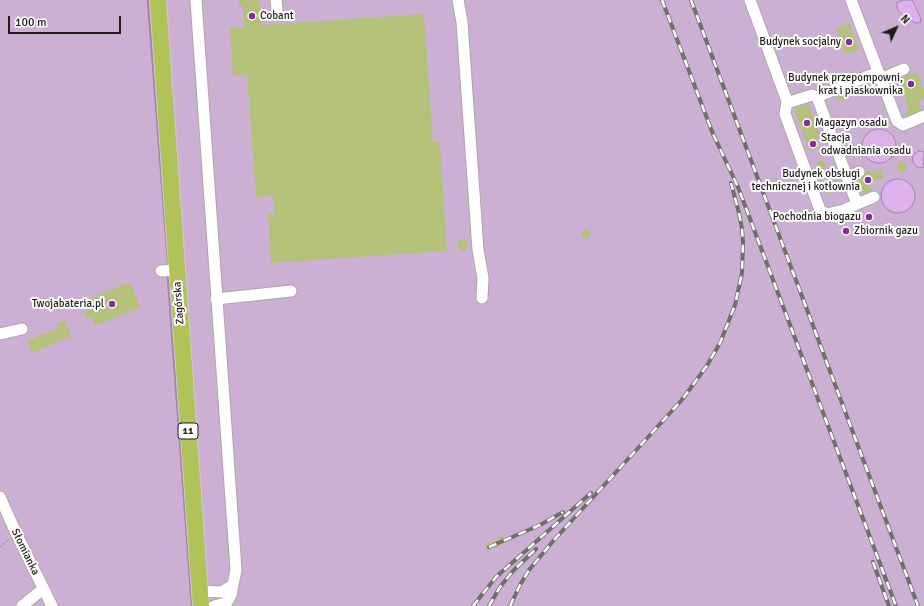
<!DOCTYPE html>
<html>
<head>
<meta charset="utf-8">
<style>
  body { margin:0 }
  #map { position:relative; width:924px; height:606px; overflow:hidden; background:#edeee7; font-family:Signika,sans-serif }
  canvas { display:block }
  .north { position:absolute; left:876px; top:8px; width:40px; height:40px; -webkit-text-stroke:3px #fff; paint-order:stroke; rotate:46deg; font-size:11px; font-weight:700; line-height:16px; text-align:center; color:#1d1d1a }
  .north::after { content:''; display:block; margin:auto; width:14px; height:18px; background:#1d1d1a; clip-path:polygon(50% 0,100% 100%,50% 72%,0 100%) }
  .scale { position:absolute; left:8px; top:16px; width:113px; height:18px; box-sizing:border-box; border:2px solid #1d1d1a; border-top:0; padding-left:5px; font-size:12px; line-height:14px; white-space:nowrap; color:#1d1d1a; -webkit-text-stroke:3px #fff; paint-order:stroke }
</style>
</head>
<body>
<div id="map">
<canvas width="924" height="606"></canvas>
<div class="north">N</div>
<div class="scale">100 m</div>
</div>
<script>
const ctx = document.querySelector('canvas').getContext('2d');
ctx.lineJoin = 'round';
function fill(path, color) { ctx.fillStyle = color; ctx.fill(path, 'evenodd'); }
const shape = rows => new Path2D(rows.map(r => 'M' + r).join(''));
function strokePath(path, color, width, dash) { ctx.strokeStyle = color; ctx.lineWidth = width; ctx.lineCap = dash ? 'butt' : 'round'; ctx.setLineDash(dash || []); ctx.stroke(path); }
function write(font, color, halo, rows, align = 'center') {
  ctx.font = font + ' Signika,sans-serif'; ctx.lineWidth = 4; ctx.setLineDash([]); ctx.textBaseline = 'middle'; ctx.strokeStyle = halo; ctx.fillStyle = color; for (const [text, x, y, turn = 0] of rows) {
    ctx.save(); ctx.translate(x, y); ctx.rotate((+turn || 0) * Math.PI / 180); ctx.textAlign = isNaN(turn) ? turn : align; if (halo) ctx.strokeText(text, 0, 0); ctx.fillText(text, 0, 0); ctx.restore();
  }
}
const green = shape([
  [0,0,924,0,924,606,0,606]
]);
const water = shape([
  [903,0,912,0,920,16,921,22,916,23,906,18,898,10,896,3,903,0],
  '862 146a17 17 0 1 1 34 0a17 17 0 1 1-34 0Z',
  [919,151,924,152,923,168,917,167,912,161,914,154,919,151],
  '881 196a17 17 0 1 1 34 0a17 17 0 1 1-34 0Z'
]);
const stream = shape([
  [148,0,168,262],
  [168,278,192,606]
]);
const building = shape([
  [239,0,260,0,262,25,424,14,433,142,440,142,447,251,271,263,268,214,275,214,273,196,256,197,247,75,233,76,230,28,244,27,243,6,239,6],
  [849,23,859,50,846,55,836,28],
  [917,72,924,90,924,99,918,101,921,110,907,116,905,110,909,109,898,79],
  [845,93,847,98,838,101,836,97],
  [808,104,820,136,816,138,820,147,810,151,794,109],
  '816.5 165a4.5 4.5 0 1 1 9 0a4.5 4.5 0 1 1-9 0Z',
  '897 167a5 5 0 1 1 10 0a5 5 0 1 1-10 0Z',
  [881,169,884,177,869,183,872,190,864,193,859,180,864,177,866,171,870,170,871,173],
  '823 186a7 7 0 1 1 14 0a7 7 0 1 1-14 0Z',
  '841 231a5 5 0 1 1 10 0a5 5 0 1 1-10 0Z',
  '581.5 234a4.5 4.5 0 1 1 9 0a4.5 4.5 0 1 1-9 0Z',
  [462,239,467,241,468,245,466,249,462,251,459,249,456,245,458,241],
  [130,282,140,308,95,326,91,317,87,319,84,312,88,310,84,301],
  [65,320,72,336,32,353,27,341,59,328,57,323],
  [504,536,507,543,488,551,485,544]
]);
const path = shape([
  [0,547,9,539]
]);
const minor = shape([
  [196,0,236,570,231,595,225,606],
  [276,0,277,10],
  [458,0,462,22,478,250,483,278,482,298],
  [750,0,787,101,785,114,820,210,827,214,844,210,857,204,847,177],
  [851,0,897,121,903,125,924,116],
  [880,79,904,69],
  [787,103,812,95,817,97],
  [859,172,847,177,817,97,878,72],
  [857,204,874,197],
  [161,271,177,270],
  [216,299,291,291],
  [0,334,22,329],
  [0,497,16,533,52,606],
  [200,591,222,592,233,585],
  [22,606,43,589],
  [214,606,226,603]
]);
const highway = shape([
  [158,0,201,606]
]);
const rail = shape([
  [662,0,713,134,738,187,896,606],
  [691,0,918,606],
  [489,547,540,525,563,512],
  [873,562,889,606],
  [473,606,496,577,591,493],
  [489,606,500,587,513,571,536,549],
  [510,606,520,585,529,570,554,540,681,401,706,367,720,343,735,305,742,273,743,242,742,229,739,213,731,183]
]);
const markers = [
  [252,16,4,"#832c9a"],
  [849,42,4,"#832c9a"],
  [911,84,4,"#832c9a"],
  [807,123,4,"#832c9a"],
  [813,144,4,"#832c9a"],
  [868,180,4,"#832c9a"],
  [869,217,4,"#832c9a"],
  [846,231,4,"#832c9a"],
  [112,304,4,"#832c9a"]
];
const shields = [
  [188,431,20]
];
const shieldNames = [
  ["11",188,431]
];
const poiNames = [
  ["Cobant",260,16,"left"],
  ["Budynek socjalny",841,42],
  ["Budynek przepompowni,",903,78],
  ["krat i piaskownika",903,91],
  ["Magazyn osadu",815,123,"left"],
  ["Stacja",821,138,"left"],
  ["odwadniania osadu",821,151,"left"],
  ["Budynek obsługi",860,174],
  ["technicznej i kotłownia",860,187],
  ["Pochodnia biogazu",861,217],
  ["Zbiornik gazu",854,231,"left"],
  ["Twojabateria.pl",104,304]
];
const streetNames = [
  ["Zagórska",179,303,-94],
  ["Słomianka",25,552,64]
];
fill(green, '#cbb0d4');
fill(water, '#deb0ec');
strokePath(water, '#a484ad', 1);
strokePath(stream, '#a484ad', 2.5);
fill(building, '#b4c179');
strokePath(minor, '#a8a9a2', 13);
strokePath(highway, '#cdcdcd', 18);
strokePath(path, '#a1a19c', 1.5, [2, 2]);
strokePath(minor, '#fff', 11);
strokePath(highway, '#b1c259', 16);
strokePath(rail, '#6f6f6b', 4);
strokePath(rail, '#fff', 2.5, [8]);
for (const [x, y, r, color] of markers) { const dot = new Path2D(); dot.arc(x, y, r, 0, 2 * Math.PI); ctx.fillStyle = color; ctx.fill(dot); strokePath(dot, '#fff', 1.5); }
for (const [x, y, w] of shields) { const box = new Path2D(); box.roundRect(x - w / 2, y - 8, w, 16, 3); ctx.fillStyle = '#fff'; ctx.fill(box); strokePath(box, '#1d1d1a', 1); }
write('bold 10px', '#1d1d1a', null, shieldNames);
write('11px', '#1d1d1a', '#fff', poiNames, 'right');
write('11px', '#1d1d1a', '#fff', streetNames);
</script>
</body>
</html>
